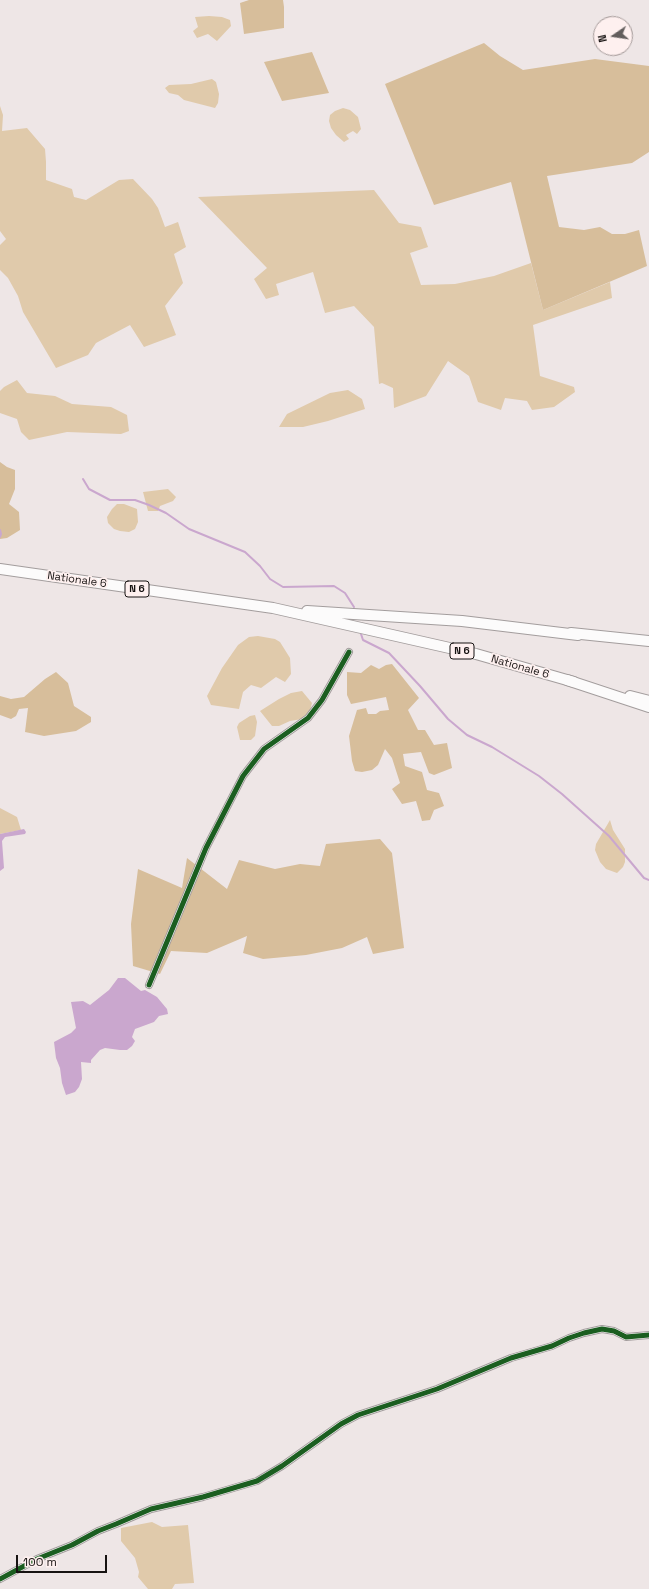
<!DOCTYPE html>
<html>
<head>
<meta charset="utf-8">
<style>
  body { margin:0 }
  #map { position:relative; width:649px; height:1589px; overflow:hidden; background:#eee6e6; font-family:"Space Grotesk",sans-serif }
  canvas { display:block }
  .north { position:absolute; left:593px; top:16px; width:40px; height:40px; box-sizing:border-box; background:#fef0ef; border:1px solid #a29897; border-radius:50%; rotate:257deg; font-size:11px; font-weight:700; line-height:16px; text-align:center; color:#171312 }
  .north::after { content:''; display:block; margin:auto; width:14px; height:18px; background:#625d5c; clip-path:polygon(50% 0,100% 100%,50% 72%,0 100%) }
  .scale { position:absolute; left:16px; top:1555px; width:91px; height:18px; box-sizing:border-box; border:2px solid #171312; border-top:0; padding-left:5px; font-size:12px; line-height:14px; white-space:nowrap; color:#171312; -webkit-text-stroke:3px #fef0ef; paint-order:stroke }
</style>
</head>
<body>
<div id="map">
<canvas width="649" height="1589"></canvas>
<div class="north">N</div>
<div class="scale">100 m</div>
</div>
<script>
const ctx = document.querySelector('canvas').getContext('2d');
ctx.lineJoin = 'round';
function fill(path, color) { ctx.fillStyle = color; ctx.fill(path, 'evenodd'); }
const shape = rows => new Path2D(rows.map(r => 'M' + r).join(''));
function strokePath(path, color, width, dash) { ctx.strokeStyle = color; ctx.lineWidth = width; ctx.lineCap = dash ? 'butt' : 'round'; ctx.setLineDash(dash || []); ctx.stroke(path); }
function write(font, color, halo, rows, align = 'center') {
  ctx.font = font + ' "Space Grotesk",sans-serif'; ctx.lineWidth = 3.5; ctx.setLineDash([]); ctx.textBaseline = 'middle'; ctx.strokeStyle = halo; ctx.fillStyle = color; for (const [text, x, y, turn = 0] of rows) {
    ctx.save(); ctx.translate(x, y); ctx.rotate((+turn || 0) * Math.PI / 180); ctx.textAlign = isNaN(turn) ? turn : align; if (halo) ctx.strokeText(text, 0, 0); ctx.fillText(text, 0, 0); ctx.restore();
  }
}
const green = shape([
  [209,16,222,17,230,20,231,26,217,41,208,34,197,38,193,31,198,27,195,17],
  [212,79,216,82,219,94,218,103,215,108,184,100,178,95,169,93,165,88,169,85,191,84],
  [0,106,3,115,2,131,27,128,45,149,46,162,46,180,72,189,74,197,86,200,119,180,133,179,152,199,158,208,165,227,178,222,186,247,174,254,183,283,165,306,176,335,144,347,130,325,96,343,88,355,56,368,23,312,18,296,8,278,0,270,0,245,6,239,0,231],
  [343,108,350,110,358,117,361,129,357,134,353,131,346,135,349,139,344,142,336,135,331,128,329,121,330,115,335,111],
  [374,190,399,223,421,227,428,247,410,253,421,285,455,284,494,276,531,263,543,310,610,282,612,298,533,325,540,376,574,387,575,392,554,407,532,410,527,401,505,398,501,410,478,402,469,376,448,361,426,396,394,408,393,388,382,383,379,384,374,327,354,306,325,313,313,272,276,284,279,295,266,299,254,279,267,268,198,197],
  [17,380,27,393,55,396,72,404,111,407,127,415,129,431,121,434,67,432,29,440,21,432,17,419,0,413,0,391,4,387],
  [348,390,362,399,365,409,328,421,303,427,279,427,287,414,330,393],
  [168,489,176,497,173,501,160,506,158,511,148,511,143,492],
  [117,504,124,504,137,509,138,522,135,529,129,532,120,531,114,529,108,523,107,517,112,509],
  [258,636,275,639,280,642,290,658,291,674,285,682,276,677,261,688,251,685,243,692,239,709,211,705,207,696,222,668,238,645,249,637],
  [302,691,312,703,308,718,290,721,279,726,272,726,260,711,279,699,291,693],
  [255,715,257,722,255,736,251,740,240,740,237,727,239,723,250,716],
  [0,808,17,817,21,830,0,834],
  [610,820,613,830,625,849,625,862,623,867,617,873,606,869,600,862,595,850,596,844],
  [152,1522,162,1527,188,1525,194,1583,175,1584,172,1589,148,1589,138,1577,139,1572,135,1558,121,1541,121,1528]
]);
const forest = shape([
  [249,0,283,0,284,7,284,28,244,34,240,3],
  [484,43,500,56,523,70,595,59,649,66,649,152,632,163,547,176,559,227,584,230,600,227,612,234,625,234,639,230,647,266,543,310,511,182,434,205,385,84],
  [312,52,329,93,282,101,264,62],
  [0,462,7,467,15,470,15,489,9,504,19,512,20,530,7,538,0,539],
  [392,664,419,698,408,710,418,730,425,730,434,745,447,743,452,768,434,775,429,773,421,752,403,754,405,766,422,772,427,790,439,793,444,806,434,810,430,820,422,821,416,801,402,804,392,789,400,783,392,758,385,749,378,765,372,770,362,772,355,771,352,761,349,736,357,710,366,708,368,714,376,714,380,711,389,710,386,697,351,704,347,695,347,672,361,673,371,665,379,669,386,665],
  [56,672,68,683,74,706,91,717,91,722,76,731,44,736,25,732,28,708,19,709,16,716,11,719,0,715,0,696,11,699,24,697,45,679],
  [380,839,392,853,404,948,373,954,367,937,342,948,306,955,263,959,243,953,247,936,207,953,171,951,160,974,133,966,131,924,138,869,182,888,187,858,227,889,239,860,275,869,300,864,320,866,326,844]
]);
const water = shape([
  [24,829,26,832,25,834,5,837,2,841,4,868,0,871,0,834],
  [118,978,125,978,141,991,145,990,157,997,167,1009,168,1014,159,1016,154,1022,135,1029,132,1037,135,1041,132,1046,127,1050,120,1050,105,1048,100,1050,91,1060,91,1063,81,1062,82,1079,79,1087,75,1092,66,1095,62,1083,60,1068,56,1058,54,1042,71,1033,76,1028,71,1002,83,1001,90,1005,109,990]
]);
const stream = shape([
  [83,479,89,489,110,500,135,500,149,505,166,513,189,529,245,552,260,566,270,579,283,587,334,586,345,593,354,607],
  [0,530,1,534,0,537],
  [361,634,363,640,389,653,420,686,448,719,467,735,492,747,539,776,562,794,609,836,644,878,649,880]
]);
const minor = shape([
  [149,985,206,848,243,776,264,749,308,718,322,700,349,652],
  [0,1579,37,1559,72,1545,98,1531,116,1524,151,1509,203,1497,257,1481,282,1466,341,1424,358,1415,437,1389,511,1358,552,1346,569,1338,584,1333,602,1329,614,1331,626,1337,649,1335]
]);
const primary = shape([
  [0,569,273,608,476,654,574,682],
  [307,611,462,621,578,635],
  [630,696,649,701]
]);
const trunk = shape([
  [571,633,649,641],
  [567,680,649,707]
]);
const cycleway = shape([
  [149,985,206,848,243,776,264,749,308,718,322,700,349,652],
  [0,1579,37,1559,72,1545,98,1531,116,1524,151,1509,203,1497,257,1481,282,1466,341,1424,358,1415,437,1389,511,1358,552,1346,569,1338,584,1333,602,1329,614,1331,626,1337,649,1335]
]);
const shields = [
  [137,589,24],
  [462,651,24]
];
const shieldNames = [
  ["N 6",137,589],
  ["N 6",462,651]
];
const streetNames = [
  ["Nationale 6",77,580,8],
  ["Nationale 6",520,667,16]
];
fill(green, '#e0caab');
fill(forest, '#d7be9b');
fill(water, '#caa7ce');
strokePath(stream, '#caa7ce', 2);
strokePath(minor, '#a39d9d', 8);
strokePath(primary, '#a39d9d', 12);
strokePath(trunk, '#a39d9d', 12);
strokePath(minor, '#fcfbfb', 6);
strokePath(primary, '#fcfbfb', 10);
strokePath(trunk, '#fcfbfb', 10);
strokePath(cycleway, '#1b5e20', 5);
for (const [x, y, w] of shields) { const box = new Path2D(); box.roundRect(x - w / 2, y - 8, w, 16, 3); ctx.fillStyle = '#fef0ef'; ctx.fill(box); strokePath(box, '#171312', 1); }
write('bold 10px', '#171312', null, shieldNames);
write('11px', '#171312', '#fef0ef', streetNames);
</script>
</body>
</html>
